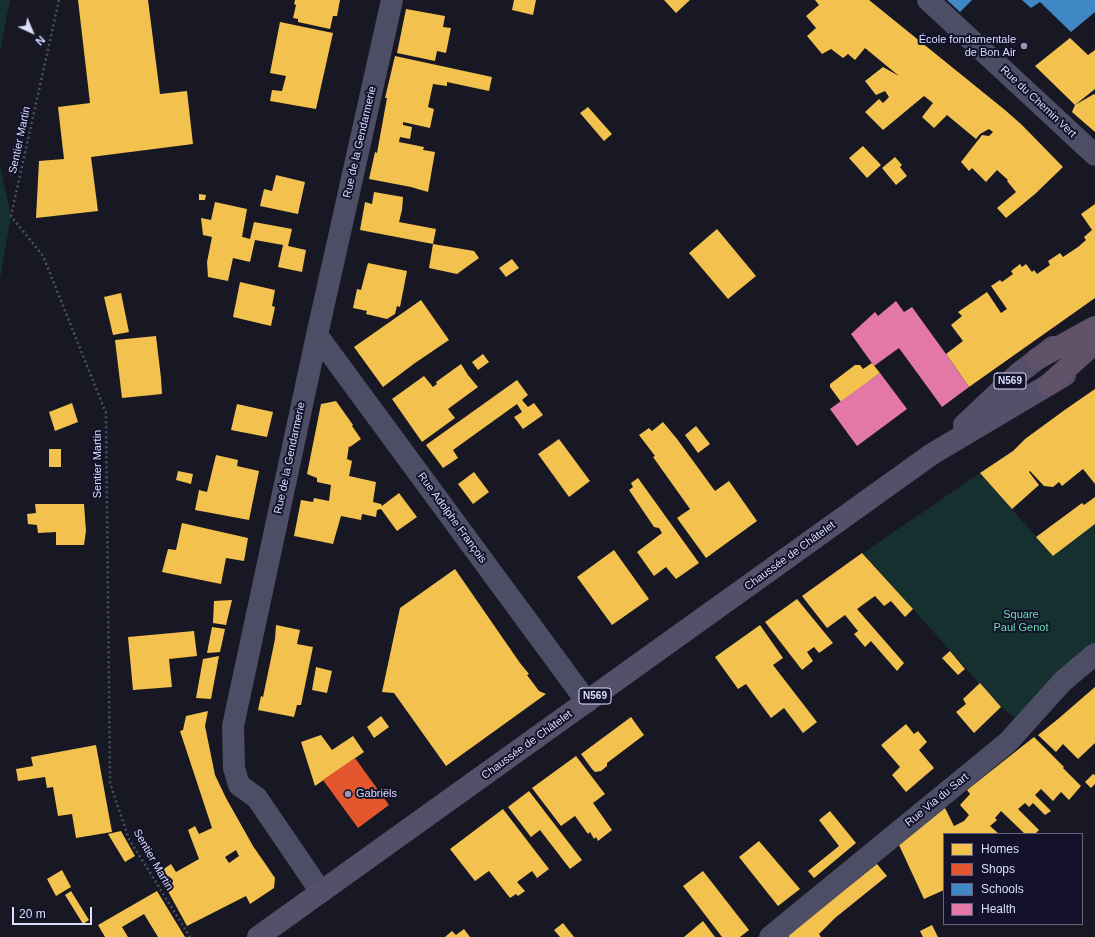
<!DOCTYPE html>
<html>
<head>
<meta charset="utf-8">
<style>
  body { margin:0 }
  #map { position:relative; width:1095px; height:937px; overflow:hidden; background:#181824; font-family:Helvetica,sans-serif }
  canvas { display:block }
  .legend { position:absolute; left:943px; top:833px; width:140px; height:92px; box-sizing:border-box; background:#13122a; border:1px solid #64637f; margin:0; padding:5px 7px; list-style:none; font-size:12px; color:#ddddfe }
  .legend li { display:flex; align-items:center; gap:8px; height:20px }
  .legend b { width:20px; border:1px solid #64637f }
  .north { position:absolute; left:12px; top:12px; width:40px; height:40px; -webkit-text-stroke:3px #13122a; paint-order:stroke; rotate:136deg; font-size:11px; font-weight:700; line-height:16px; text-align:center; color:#ddddfe }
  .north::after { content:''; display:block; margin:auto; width:14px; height:18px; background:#ddddfe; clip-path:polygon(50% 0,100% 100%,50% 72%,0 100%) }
  .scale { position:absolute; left:12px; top:907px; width:80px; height:18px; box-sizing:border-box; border:2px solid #ddddfe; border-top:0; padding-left:5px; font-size:12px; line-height:14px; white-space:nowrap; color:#ddddfe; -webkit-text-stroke:3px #13122a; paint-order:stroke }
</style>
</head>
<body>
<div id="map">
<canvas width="1095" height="937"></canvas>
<ul class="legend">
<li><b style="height:11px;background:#f2c14e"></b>Homes</li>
<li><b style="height:11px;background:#e4572e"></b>Shops</li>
<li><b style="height:11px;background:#3f88c5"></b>Schools</li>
<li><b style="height:11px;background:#e377a8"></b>Health</li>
</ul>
<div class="north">N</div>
<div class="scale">20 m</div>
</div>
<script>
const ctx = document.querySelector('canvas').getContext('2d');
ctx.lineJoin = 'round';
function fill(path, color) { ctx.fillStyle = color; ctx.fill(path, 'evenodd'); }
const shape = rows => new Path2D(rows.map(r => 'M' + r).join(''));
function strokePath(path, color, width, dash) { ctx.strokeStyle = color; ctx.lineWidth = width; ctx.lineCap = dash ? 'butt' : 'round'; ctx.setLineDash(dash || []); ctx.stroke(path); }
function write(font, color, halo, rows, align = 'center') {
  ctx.font = font + ' Helvetica,sans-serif'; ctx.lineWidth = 4; ctx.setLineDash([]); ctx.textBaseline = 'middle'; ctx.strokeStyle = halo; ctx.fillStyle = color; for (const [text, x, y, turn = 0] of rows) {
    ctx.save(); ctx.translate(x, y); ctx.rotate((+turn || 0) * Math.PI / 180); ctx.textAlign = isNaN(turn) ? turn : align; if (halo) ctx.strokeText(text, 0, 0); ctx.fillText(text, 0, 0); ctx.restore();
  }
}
const green = shape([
  [0,0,10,0,0,52],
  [0,165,11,216,0,279],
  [980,473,1053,556,1095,524,1095,655,1018,720,1002,708,979,683,863,553]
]);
const homes = shape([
  [78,0,148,0,160,94,187,91,193,144,91,157,98,211,36,218,39,161,64,159,58,107,90,103],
  [295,0,340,0,337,16,333,16,330,29,298,22,298,19,293,18,296,5,294,4],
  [514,0,536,0,533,15,512,10],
  [664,0,690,0,676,13],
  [815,0,869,0,1005,110,1022,125,1063,167,1035,194,1006,218,997,208,1016,192,1007,181,1008,180,997,170,986,182,972,168,969,171,961,162,982,135,989,136,993,132,989,129,980,134,976,139,947,115,934,128,922,117,933,103,924,96,883,130,865,112,879,99,883,103,889,97,885,91,876,95,865,81,883,67,899,76,865,48,855,60,848,54,843,58,831,49,822,54,807,36,816,28,806,16,819,5],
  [406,9,445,16,443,27,451,28,446,53,437,51,435,61,397,53],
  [280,22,333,33,316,109,270,101,272,90,282,91,286,76,270,73],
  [1070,38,1088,55,1095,50,1095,89,1075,105,1035,66],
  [395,56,492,77,489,91,447,82,447,86,433,84,428,107,434,109,430,128,403,122,403,125,412,127,410,139,400,137,399,142,424,147,423,150,435,152,428,192,411,187,369,179,375,152,377,153,387,98,385,98],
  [1094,94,1095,95,1095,132,1072,112,1075,105],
  [588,107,612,134,604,141,580,113],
  [863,146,881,165,867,178,849,158],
  [895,157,902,165,900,167,907,176,896,185,882,168],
  [276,175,305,182,298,214,260,206,264,189,272,191],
  [374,192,403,197,402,210,399,222,436,229,433,244,360,230,365,202,372,204],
  [199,194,206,195,205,200,199,200],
  [215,202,247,209,242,237,243,237,250,239,254,222,292,229,288,246,306,250,302,272,278,267,283,245,255,240,250,262,233,258,228,281,208,277,207,262,212,237,203,235,201,218,211,220],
  [1095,204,1095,298,969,387,946,354,963,341,951,325,962,316,958,312,987,292,1001,313,1007,309,991,286,1000,280,1002,282,1013,274,1011,271,1020,264,1022,267,1026,264,1032,272,1034,270,1037,274,1050,265,1048,261,1060,253,1063,257,1078,247,1086,240,1084,237,1092,230,1081,214],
  [717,229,756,276,728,299,689,253],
  [433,244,474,251,479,258,457,274,429,268],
  [512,259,519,268,506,277,499,268],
  [368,263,407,271,400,307,397,306,395,314,387,319,366,314,367,311,353,308,357,289,361,290],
  [240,282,275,290,272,306,275,307,271,326,233,317],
  [121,293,129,332,113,335,104,297],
  [421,300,449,340,415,363,383,387,354,347],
  [156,336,161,378,162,394,122,398,115,340],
  [483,354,489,362,478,370,472,362],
  [872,363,880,373,841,402,830,387,830,384,855,365,860,365,863,369],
  [461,364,468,375,478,387,448,409,455,418,422,442,392,399,424,376,433,387,437,384,436,382],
  [517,380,528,395,522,400,528,407,534,403,543,415,523,429,514,417,522,412,517,404,453,450,458,458,443,468,426,445],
  [1095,389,1095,484,1083,469,1062,486,1059,482,1053,487,1044,486,1030,471,1029,472,1039,485,1012,509,980,473,1013,451,1025,439,1066,409],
  [336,401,353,425,352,426,361,439,350,447,349,446,347,459,352,461,349,476,376,482,373,502,381,504,382,506,399,493,417,517,397,531,381,509,377,510,376,517,362,514,361,520,341,516,333,544,294,536,301,500,313,502,314,498,329,501,331,485,317,482,317,478,307,474,321,404],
  [72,403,78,422,55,431,49,412],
  [237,404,273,412,267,437,231,430],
  [663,422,677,439,715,491,729,481,757,521,706,558,677,518,690,509,653,457,655,456,639,435,649,428,652,431],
  [696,426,710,444,698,453,685,435],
  [559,439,590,481,569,497,538,454],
  [49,449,61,449,61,467,49,467],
  [216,455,238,460,237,466,259,471,249,520,195,510,199,490,207,492],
  [178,471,193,474,191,484,176,480],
  [474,472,489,492,473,504,458,484],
  [638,478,699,563,676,579,666,567,654,576,637,552,662,533,659,528,654,527,629,490,633,487,631,483],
  [1095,497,1095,524,1053,556,1036,537,1082,503,1084,505],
  [35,504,84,504,86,531,84,545,56,545,56,532,38,533,37,525,28,524,27,514,36,513],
  [182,523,248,538,244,561,226,558,221,584,162,572,168,549,176,550],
  [614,550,649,599,612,625,577,577],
  [862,553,913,609,905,617,891,601,884,606,875,596,857,609,904,663,897,671,871,641,865,647,854,634,858,631,845,615,827,628,802,596],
  [455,569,520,663,529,674,527,675,539,691,546,694,446,766,394,693,382,692,400,608],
  [797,599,833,643,819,653,814,647,807,652,813,661,802,670,765,622],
  [232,600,226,625,213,623,214,601],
  [276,625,300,630,297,644,313,647,301,705,297,705,294,717,258,710,261,696,263,697,275,639],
  [760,625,783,658,773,665,817,722,803,733,784,708,771,718,746,684,738,689,715,657],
  [212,627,225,629,220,652,207,653],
  [194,631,197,656,169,659,172,687,133,690,128,637],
  [950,651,965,669,958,675,942,658],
  [219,656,211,699,196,698,203,659],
  [316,667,332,671,327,693,312,690],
  [980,683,1001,707,974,733,956,712,966,704,963,699],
  [1095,687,1095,743,1078,759,1063,744,1056,752,1038,735,1058,719],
  [208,711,205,726,215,775,226,798,253,846,275,878,274,888,250,904,246,896,187,926,158,873,171,864,176,872,199,859,188,830,195,826,199,834,212,828,180,731,183,730,186,716],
  [236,850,239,856,229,863,225,857],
  [381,716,389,727,374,738,367,727],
  [631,717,644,735,607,763,607,766,601,771,595,772,592,769,581,754],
  [906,724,914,734,918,731,927,742,919,750,934,768,906,792,892,775,900,767,881,745],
  [321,735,332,750,353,736,364,752,315,786,301,742],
  [1034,737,1064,767,1063,768,1081,786,1069,800,1061,792,1053,801,1041,789,1035,795,1051,811,1045,815,1033,803,1029,807,1025,803,1018,809,1039,830,1035,834,1025,834,1001,811,995,818,997,820,990,826,999,834,944,834,944,890,924,899,899,845,945,808,954,826,964,821,969,815,960,805,970,794,967,790],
  [96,745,112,832,76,838,72,814,58,816,53,787,47,788,45,777,18,781,16,769,33,766,31,757],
  [576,756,605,794,593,803,612,830,598,841,596,837,594,839,590,832,588,834,575,816,561,826,532,788],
  [1093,774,1095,775,1095,784,1091,788,1085,782],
  [529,791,582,860,570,869,540,830,531,837,508,807],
  [503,809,549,869,537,878,532,871,517,882,525,891,518,896,516,894,510,898,489,871,475,881,450,849],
  [830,811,856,843,814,878,808,871,839,846,819,820],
  [121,831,135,856,125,862,108,834],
  [759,841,800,889,778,906,739,857],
  [877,864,887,876,835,918,819,934,821,937,789,937,788,935],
  [62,870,71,887,56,896,47,879],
  [703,871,749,930,740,937,722,937,683,886],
  [71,891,89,920,83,924,65,895],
  [157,891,185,937,158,937,144,914,122,927,128,937,105,937,98,925],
  [703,921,715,937,684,937],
  [563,923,574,937,560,937,554,930],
  [932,925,938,937,923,937,920,931],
  [464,929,470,937,445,937,452,931,456,935]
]);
const shops = shape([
  [355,758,389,805,358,828,323,780]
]);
const schools = shape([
  [947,0,972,0,960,12],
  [1022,0,1095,0,1095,12,1071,32,1040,2,1031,8]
]);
const health = shape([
  [896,301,904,312,912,307,946,354,969,387,942,407,899,348,874,366,851,334,875,312,878,316],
  [880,373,907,409,857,446,830,409]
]);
const path = shape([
  [59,0,11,216,43,256,106,413,110,783,129,839,190,937]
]);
const street = shape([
  [928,0,1095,155],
  [317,335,587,702],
  [321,892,257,798,239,785,234,768,233,726,317,335,392,0],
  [770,937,1008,742,1063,681,1095,654]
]);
const primary = shape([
  [964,425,1019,373,1053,347],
  [258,937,932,454,1065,375]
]);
const highway = shape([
  [1037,359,1095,327],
  [1048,385,1095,343]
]);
const markers = [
  [1024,46,4,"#9898b2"],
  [348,794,4,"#9898b2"]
];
const shields = [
  [1010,381,32],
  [595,696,32]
];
const shieldNames = [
  ["N569",1010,381],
  ["N569",595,696]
];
const poiNames = [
  ["École fondamentale",1016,40],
  ["de Bon Air",1016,53],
  ["Gabriëls",356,794,"left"]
];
const streetNames = [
  ["Rue du Chemin Vert",1038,102,43],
  ["Sentier Martin",20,140,-78],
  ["Rue de la Gendarmerie",360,142,-77],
  ["Rue de la Gendarmerie",290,458,-78],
  ["Sentier Martin",98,464,-90],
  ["Rue Adolphe François",452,518,54],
  ["Chaussée de Châtelet",790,556,-36],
  ["Chaussée de Châtelet",527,745,-36],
  ["Rue Via du Sart",937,800,-39],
  ["Sentier Martin",153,860,60]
];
const parkNames = [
  ["Square",1021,615],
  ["Paul Genot",1021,628]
];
fill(green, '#15302e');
fill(homes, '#f2c14e');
fill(shops, '#e4572e');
fill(schools, '#3f88c5');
fill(health, '#e377a8');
strokePath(path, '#46545f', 2.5, [2, 3]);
strokePath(street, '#4d4e65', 22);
strokePath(primary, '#554f6a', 22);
strokePath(highway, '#605269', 22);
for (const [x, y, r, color] of markers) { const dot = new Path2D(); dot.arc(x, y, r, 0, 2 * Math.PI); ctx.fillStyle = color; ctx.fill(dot); strokePath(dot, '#13122a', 1.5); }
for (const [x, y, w] of shields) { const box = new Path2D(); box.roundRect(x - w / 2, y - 8, w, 16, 3); ctx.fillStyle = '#13122a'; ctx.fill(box); strokePath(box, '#ddddfe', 1); }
write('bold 10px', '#ddddfe', null, shieldNames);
write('11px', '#ddddfe', '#13122a', poiNames, 'right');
write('11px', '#ddddfe', '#13122a', streetNames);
write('11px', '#6adcb1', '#13122a', parkNames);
</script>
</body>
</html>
